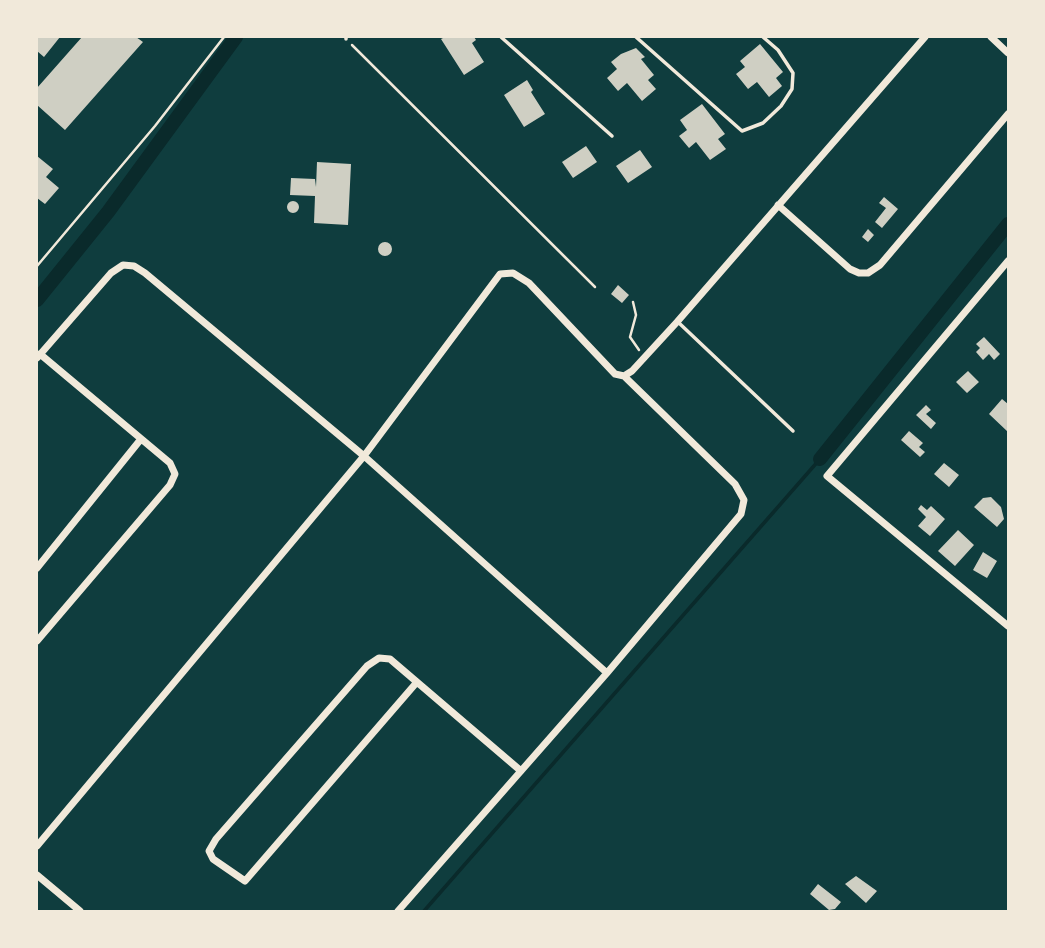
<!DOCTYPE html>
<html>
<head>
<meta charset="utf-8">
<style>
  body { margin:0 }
  #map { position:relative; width:1045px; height:948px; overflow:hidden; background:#0f3d3e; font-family:"Fira Sans Condensed",sans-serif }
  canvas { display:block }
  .frame { position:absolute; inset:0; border:38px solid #f1e9da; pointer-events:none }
</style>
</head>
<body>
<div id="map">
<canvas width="1045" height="948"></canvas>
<div class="frame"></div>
</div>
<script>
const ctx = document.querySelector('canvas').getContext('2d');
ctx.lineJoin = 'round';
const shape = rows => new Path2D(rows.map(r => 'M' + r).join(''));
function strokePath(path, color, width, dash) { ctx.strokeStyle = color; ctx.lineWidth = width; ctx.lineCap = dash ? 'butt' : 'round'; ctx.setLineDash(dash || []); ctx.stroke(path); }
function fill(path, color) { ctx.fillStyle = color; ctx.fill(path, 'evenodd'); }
const stream = shape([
  [424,911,820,459]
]);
const canal = shape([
  [37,300,108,212,236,37],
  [820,459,1008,224]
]);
const building = shape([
  [37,37,60,37,44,57,37,51],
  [82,37,136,37,143,42,65,130,37,105,37,88],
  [445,37,474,37,476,40,472,43,484,62,464,75,441,39],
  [760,44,783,72,776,78,782,86,769,97,757,82,748,89,736,74,745,67,740,61],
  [636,48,645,57,641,59,654,75,648,80,656,89,642,101,627,83,618,91,607,78,617,69,611,62,621,54],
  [527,80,533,90,531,92,545,114,524,127,504,95],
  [702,104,725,134,718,139,726,149,710,160,696,142,689,148,679,136,687,130,680,120],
  [586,146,597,162,573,178,562,162],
  [640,150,652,167,628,183,616,166],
  [37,156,53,169,46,177,59,188,45,204,37,198],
  [317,162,351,164,348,225,314,223,315,196,290,195,291,178,315,179,316,187],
  [884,197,898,209,882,228,875,222,886,208,879,203],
  '287 207a6 6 0 1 1 12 0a6 6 0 1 1-12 0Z',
  [868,229,874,235,868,242,862,237],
  '378 249a7 7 0 1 1 14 0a7 7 0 1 1-14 0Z',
  [618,285,629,295,622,303,611,294],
  [984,337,1000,354,994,360,989,354,983,360,976,352,980,348,976,344],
  [968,371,979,382,967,393,956,382],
  [1002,399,1008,404,1008,432,989,414],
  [926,405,931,410,926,414,936,423,931,429,916,415],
  [909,431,923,443,919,447,925,452,920,457,901,440],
  [944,463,959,475,949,487,934,474],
  [991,497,1001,507,1004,519,997,527,974,507,983,498],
  [921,505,927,510,931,506,945,519,930,536,918,526,926,517,918,509],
  [958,530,974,545,955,566,938,551],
  [983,552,997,561,987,578,973,570],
  [856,876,877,891,866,903,845,884],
  [818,884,841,902,835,909,829,910,810,894]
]);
const path = shape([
  [352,45,595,287],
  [37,266,155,126,224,37],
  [633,302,636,315,630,337,639,350]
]);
const service = shape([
  [501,37,612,136],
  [636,37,742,131,763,123,781,106,792,89,793,73,778,50,763,37],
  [346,39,346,37],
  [679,323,793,431]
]);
const minor = shape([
  [991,37,1008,53],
  [778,205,850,269,859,273,868,273,880,265,1008,114],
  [1008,261,827,476,1008,626],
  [37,358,111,273,123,265,134,266,145,273,364,456,607,673],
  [37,568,141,439],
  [37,641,170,485,175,474,170,463,40,354],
  [417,682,245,881,213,859,209,851,216,839,367,666,379,658,390,659,521,771],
  [37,846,364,456,500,274,513,273,529,283,615,374,624,376,632,371,677,322,925,37],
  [37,875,80,911],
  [398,911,607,673,741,514,744,500,735,484,624,376]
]);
strokePath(stream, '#0a2a2b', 3.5);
strokePath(canal, '#0a2a2b', 14);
fill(building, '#cfcfc3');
strokePath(path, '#f1e9da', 2.5);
strokePath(service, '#f1e9da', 3.5);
strokePath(minor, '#f1e9da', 7);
</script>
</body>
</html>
